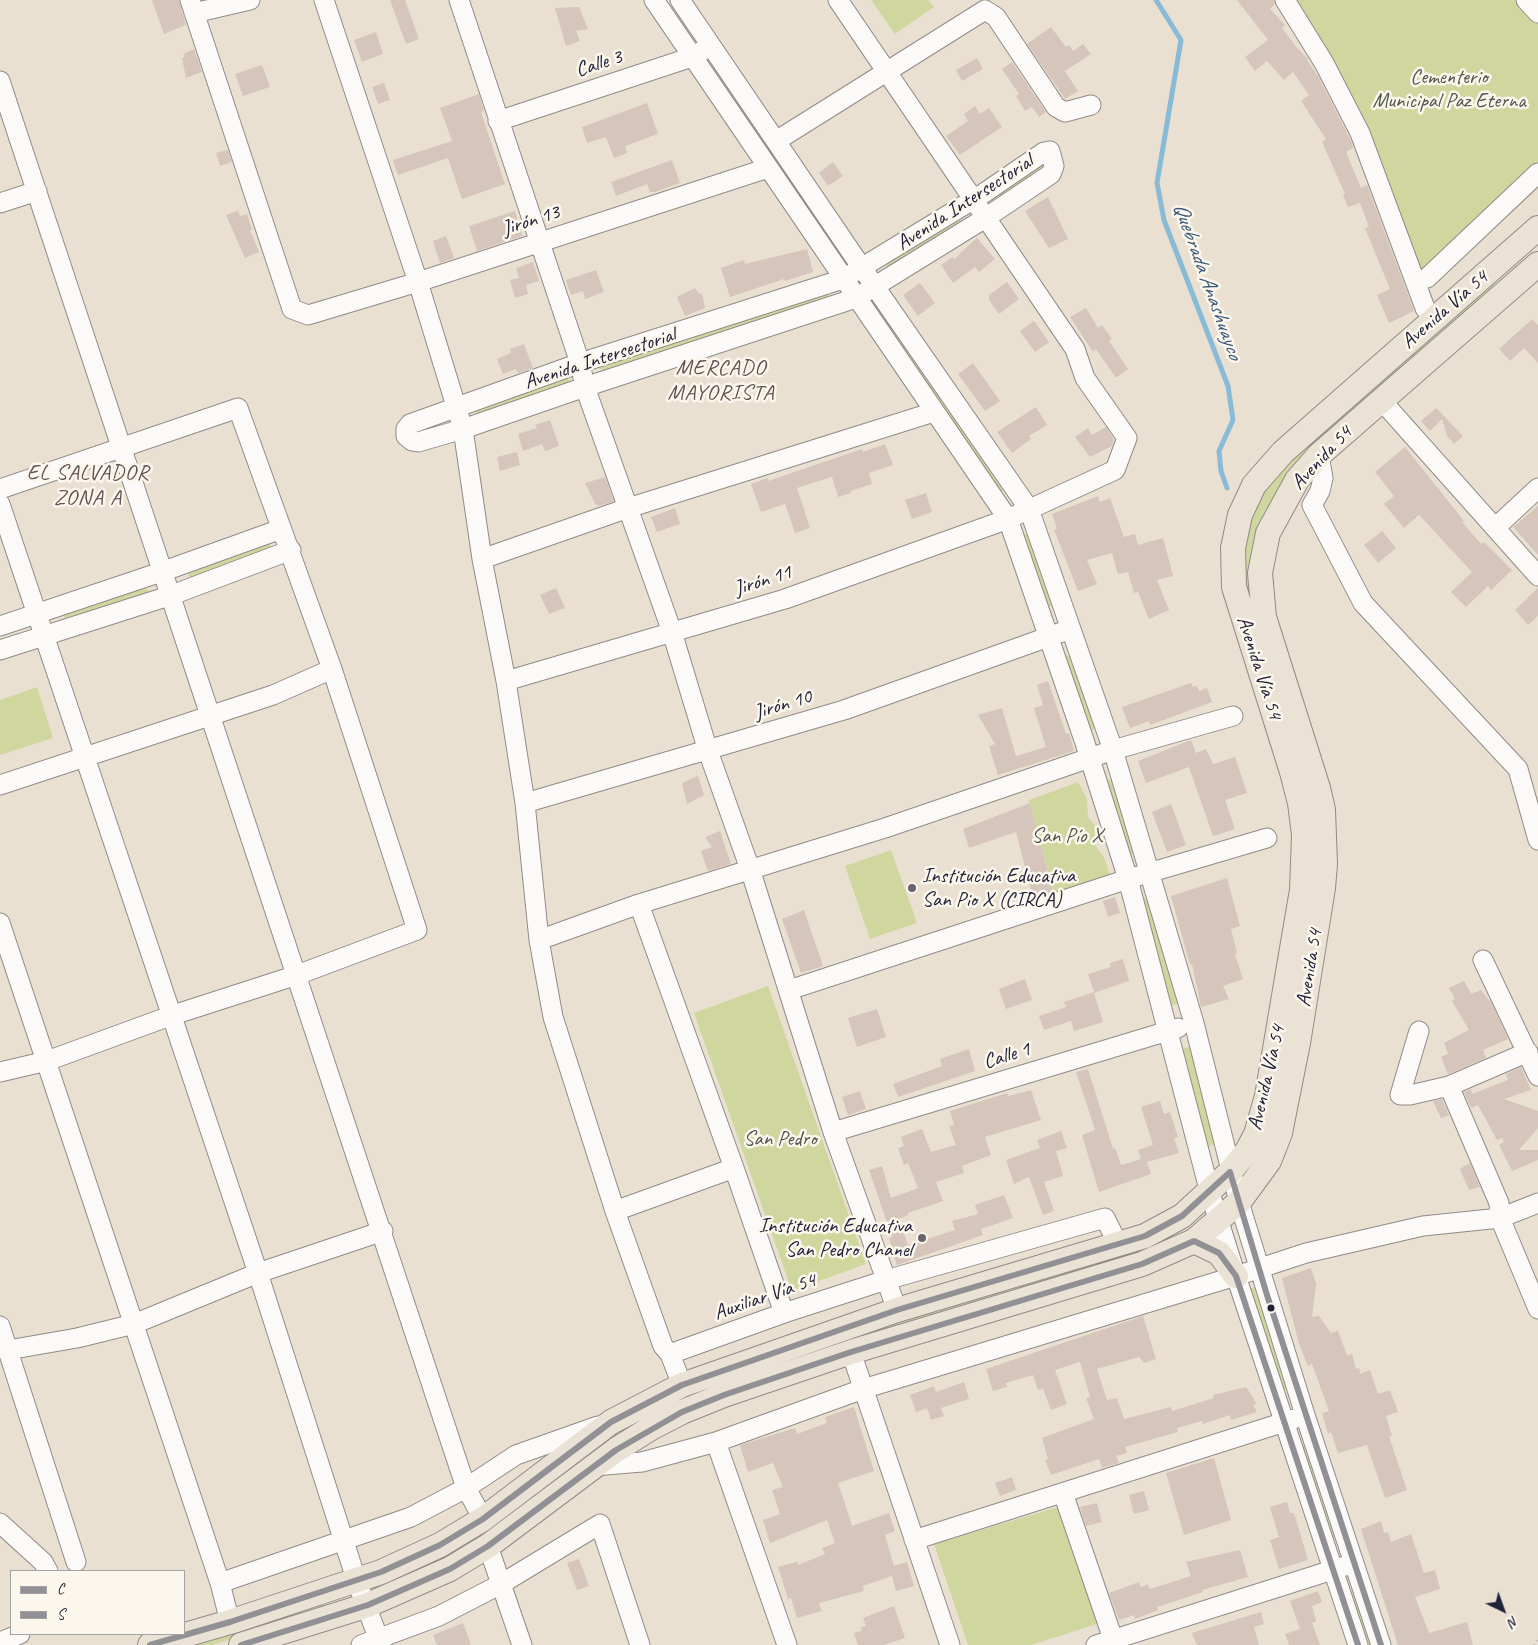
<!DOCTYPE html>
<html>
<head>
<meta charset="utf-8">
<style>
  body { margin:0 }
  #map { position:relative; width:1538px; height:1645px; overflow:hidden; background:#eae0d2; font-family:Caveat,sans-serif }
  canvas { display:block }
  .legend { position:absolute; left:10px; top:1570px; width:175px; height:65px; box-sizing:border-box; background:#fbf7ec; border:1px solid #a4a2a5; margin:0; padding:6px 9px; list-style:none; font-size:15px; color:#22223b }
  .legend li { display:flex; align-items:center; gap:10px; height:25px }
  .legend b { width:25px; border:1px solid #a4a2a5 }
  .north { position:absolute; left:1478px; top:1585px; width:50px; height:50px; -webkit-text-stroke:4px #fbf7ec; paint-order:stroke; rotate:138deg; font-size:14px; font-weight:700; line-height:20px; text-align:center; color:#22223b }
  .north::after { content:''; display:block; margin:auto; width:18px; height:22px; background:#22223b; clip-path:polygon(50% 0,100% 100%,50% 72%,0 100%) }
</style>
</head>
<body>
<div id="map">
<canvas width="1538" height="1645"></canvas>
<ul class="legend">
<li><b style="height:6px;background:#919095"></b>C</li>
<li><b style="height:6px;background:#919095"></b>S</li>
</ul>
<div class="north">N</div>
</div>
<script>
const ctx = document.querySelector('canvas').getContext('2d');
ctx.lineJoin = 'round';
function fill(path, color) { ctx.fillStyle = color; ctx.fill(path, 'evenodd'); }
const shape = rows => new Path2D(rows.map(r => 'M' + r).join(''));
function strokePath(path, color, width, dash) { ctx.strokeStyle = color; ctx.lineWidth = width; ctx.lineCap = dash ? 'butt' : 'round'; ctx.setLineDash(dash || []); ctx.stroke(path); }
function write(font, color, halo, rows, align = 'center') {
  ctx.font = font + ' Caveat,sans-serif'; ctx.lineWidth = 5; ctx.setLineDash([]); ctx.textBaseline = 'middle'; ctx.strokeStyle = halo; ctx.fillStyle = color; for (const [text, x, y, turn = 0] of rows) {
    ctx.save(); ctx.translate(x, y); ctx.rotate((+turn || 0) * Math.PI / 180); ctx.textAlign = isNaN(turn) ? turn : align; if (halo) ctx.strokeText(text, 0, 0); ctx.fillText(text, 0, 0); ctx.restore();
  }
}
const green = shape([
  [871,0,928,0,934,7,895,34],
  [1291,0,1538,0,1538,188,1425,293,1363,118],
  [721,72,844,255,840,258,715,76],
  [1048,159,1049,166,1003,199,998,193],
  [957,216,962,223,890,270,885,263],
  [1491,280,1498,289,1295,468,1266,509,1258,524,1253,541,1249,576,1253,612,1310,787,1317,854,1316,887,1280,1100,1275,1123,1262,1155,1258,1153,1271,1122,1276,1100,1312,887,1313,832,1307,788,1247,601,1243,566,1248,526,1261,494,1272,476,1284,462],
  [827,291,830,299,606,372,600,369,599,366],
  [886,315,1004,489,1000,492,881,318],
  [567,377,571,382,478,415,476,413,475,410],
  [1031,532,1056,604,1047,607,1023,535],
  [269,542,271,549,190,580,188,573],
  [146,586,149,594,66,622,63,614],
  [1073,654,1098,728,1090,731,1065,657],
  [37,687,53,738,0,755,0,700],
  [1114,778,1136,854,1129,855,1106,781],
  [1078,782,1087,799,1088,817,1095,826,1095,845,1104,857,1110,875,1054,894,1029,800],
  [891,850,917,923,870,939,845,866],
  [1150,897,1181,1003,1170,1006,1142,899],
  [768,986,866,1264,792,1291,694,1013],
  [1192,1046,1216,1144,1207,1147,1182,1049],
  [1159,1241,1161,1247,719,1390,504,1525,403,1582,400,1575,612,1431,678,1396,824,1343],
  [1254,1287,1289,1389,1282,1391,1248,1289],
  [1307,1444,1338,1536,1331,1539,1300,1446],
  [1062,1506,1100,1623,1031,1645,968,1645,934,1544],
  [1355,1590,1374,1645,1367,1645,1349,1592],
  [323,1603,326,1611,212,1645,177,1645]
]);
const stream = shape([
  [1156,0,1181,40,1157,183,1164,220,1228,386,1233,420,1219,451,1221,471,1227,488]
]);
const building = shape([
  [152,0,179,0,186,25,164,34],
  [390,0,405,0,419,39,406,44],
  [1237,0,1274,0,1275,4,1270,9,1285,25,1282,28,1297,48,1308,59,1307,60,1319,78,1352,143,1353,148,1346,152,1361,188,1367,185,1414,311,1389,323,1377,295,1390,289,1365,228,1369,227,1360,203,1348,207,1343,195,1345,194,1322,142,1326,139,1301,101,1309,95,1293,72,1284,80,1267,61,1255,71,1245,57,1268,40],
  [579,7,588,29,576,31,580,41,566,46,555,8],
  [1051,27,1066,47,1069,45,1073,51,1083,44,1091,54,1065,71,1078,91,1065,99,1027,44],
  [376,32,383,54,362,62,354,40],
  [194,49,202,72,186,78,182,58,185,57,183,54],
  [977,58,983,69,962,81,956,70],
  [1012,62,1046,112,1039,117,1032,107,1025,111,1016,96,1019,94,1002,69],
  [262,65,270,87,243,96,235,74],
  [384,83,390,100,378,104,372,87],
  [479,94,484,111,481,112,505,184,462,199,448,158,398,175,393,160,452,141,440,108],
  [647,103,658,134,625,146,627,153,614,158,606,137,587,143,582,127],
  [975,106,980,114,989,108,1002,127,960,155,946,136,968,121,964,114],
  [228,150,232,162,220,166,216,153],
  [672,160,680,183,655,192,650,192,647,184,616,196,611,182],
  [833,162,843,176,828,186,819,173],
  [1048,197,1068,239,1049,248,1025,211],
  [238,211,240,216,247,214,252,230,250,230,259,252,245,258,226,215],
  [515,211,522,236,477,251,469,226],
  [446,236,454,258,440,263,433,241],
  [977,238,995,259,979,272,975,267,953,283,941,265,953,257,954,259],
  [807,249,813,272,785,281,784,279,730,297,721,268,744,260,745,264],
  [533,262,539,281,526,285,528,294,515,298,510,280,519,278,516,268],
  [596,270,604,292,585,299,583,291,571,295,566,280],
  [1007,282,1019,299,999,314,989,300,989,295],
  [920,283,935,303,918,316,903,295],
  [695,288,698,293,702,294,705,308,685,316,677,297],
  [1086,308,1098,328,1102,325,1112,339,1109,341,1128,369,1116,378,1096,349,1093,352,1070,317],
  [1532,319,1538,325,1538,363,1524,348,1510,361,1499,349],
  [1034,321,1049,342,1035,352,1020,331],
  [524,344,533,368,518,373,516,369,503,374,497,359,511,353,510,349],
  [973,363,1000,401,985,411,958,374],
  [1036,407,1047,425,1029,436,1031,439,1012,453,997,432],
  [1436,408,1463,436,1454,444,1447,436,1442,419,1430,431,1421,421],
  [550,420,559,446,545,451,542,444,523,451,518,434,537,428,535,425],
  [1106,427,1114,440,1112,446,1090,457,1075,437,1088,428,1092,435],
  [885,444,893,465,869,473,872,484,850,491,851,493,838,497,832,477,797,488,810,528,795,533,785,504,761,512,751,484,768,478,768,481,862,449,863,452],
  [1405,447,1464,521,1462,522,1481,544,1484,542,1512,570,1491,590,1488,586,1466,607,1451,592,1472,572,1419,515,1404,528,1384,504,1394,496,1375,472],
  [517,452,520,465,500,471,497,457],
  [605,477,614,501,599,506,595,504,585,483],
  [926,493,932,512,912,519,905,500],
  [1098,496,1100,502,1110,498,1124,537,1135,534,1138,545,1163,538,1173,576,1157,580,1169,610,1149,619,1138,592,1134,593,1128,572,1118,574,1112,553,1087,560,1097,584,1078,591,1054,530,1057,529,1052,514],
  [1538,506,1538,555,1513,527],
  [675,508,680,524,657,532,651,517],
  [1382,531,1396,548,1378,563,1364,545],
  [556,588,565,608,549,614,540,595],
  [1538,588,1538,616,1528,625,1515,610],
  [1048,681,1066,734,1069,733,1074,751,998,775,989,746,995,744,978,715,1002,708,1016,756,1046,747,1034,708,1043,705,1037,685],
  [1191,683,1193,687,1197,686,1199,691,1207,688,1212,702,1150,725,1149,721,1130,728,1122,707],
  [1191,740,1196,753,1206,749,1213,764,1235,757,1247,793,1225,800,1235,829,1213,836,1189,767,1146,783,1138,761],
  [698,776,704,795,687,804,682,783],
  [1030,803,1053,892,1033,898,1016,832,969,848,963,829],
  [1171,804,1186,845,1167,852,1152,812],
  [720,831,731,864,708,871,701,851,712,847,705,837],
  [1227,878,1240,926,1231,929,1237,953,1235,954,1243,979,1223,986,1229,999,1201,1007,1192,964,1190,965,1171,896],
  [1115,897,1120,913,1108,917,1103,901],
  [804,910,823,966,801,973,782,919],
  [1123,959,1129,981,1094,993,1103,1022,1074,1031,1071,1021,1044,1030,1039,1016,1066,1007,1064,1002,1094,992,1088,974,1111,967,1110,963],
  [1025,979,1032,1000,1006,1009,999,989],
  [1464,981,1471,994,1481,990,1492,1004,1508,1039,1483,1050,1486,1058,1448,1074,1441,1057,1448,1054,1444,1043,1469,1030,1452,1001,1455,999,1449,988],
  [877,1009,886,1037,857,1047,848,1018],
  [969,1049,975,1071,898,1097,893,1084,942,1066,940,1059],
  [1521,1067,1531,1090,1504,1099,1538,1111,1538,1128,1519,1150,1538,1150,1538,1160,1512,1171,1499,1145,1504,1142,1502,1138,1497,1140,1478,1105,1471,1108,1464,1092,1471,1089,1472,1094,1508,1080,1506,1074],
  [1088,1069,1113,1149,1115,1148,1121,1165,1141,1159,1138,1150,1153,1145,1141,1107,1160,1101,1164,1114,1170,1112,1178,1137,1174,1138,1179,1153,1147,1162,1151,1174,1099,1192,1082,1135,1095,1130,1076,1072],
  [1031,1090,1041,1120,985,1137,991,1155,962,1166,964,1173,936,1182,943,1201,908,1213,908,1215,899,1219,908,1245,955,1230,952,1221,978,1214,975,1205,1004,1195,1013,1218,981,1229,983,1235,897,1265,889,1238,892,1237,869,1170,882,1166,891,1198,918,1188,908,1163,904,1165,898,1148,904,1146,901,1137,922,1129,931,1152,956,1145,949,1126,954,1125,950,1111,1007,1093,1008,1096],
  [860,1091,866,1109,848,1115,842,1097],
  [1442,1099,1449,1115,1441,1118,1433,1101],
  [1061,1131,1067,1148,1056,1151,1063,1176,1044,1182,1054,1211,1043,1215,1029,1177,1014,1184,1006,1160,1040,1148,1037,1140],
  [1470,1163,1480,1187,1469,1190,1460,1169],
  [1311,1268,1316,1284,1312,1317,1319,1316,1331,1333,1338,1331,1347,1355,1352,1354,1356,1369,1359,1368,1360,1374,1370,1370,1378,1394,1390,1390,1398,1412,1386,1416,1392,1436,1389,1436,1407,1490,1385,1498,1367,1445,1338,1453,1331,1432,1328,1434,1322,1413,1329,1411,1312,1364,1308,1366,1299,1344,1282,1278],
  [1143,1316,1156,1359,1144,1363,1139,1357,1097,1369,1107,1400,1117,1398,1124,1419,1171,1407,1172,1411,1214,1398,1213,1395,1246,1387,1257,1404,1253,1405,1257,1412,1231,1420,1230,1415,1203,1424,1202,1421,1177,1428,1178,1432,1125,1447,1127,1453,1116,1456,1119,1463,1102,1468,1099,1459,1051,1475,1045,1460,1048,1459,1042,1438,1094,1419,1086,1398,1090,1397,1080,1362,1055,1370,1067,1404,1051,1410,1043,1389,1038,1390,1033,1375,1006,1383,1007,1387,993,1391,986,1369],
  [964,1382,969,1399,941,1408,944,1416,931,1420,927,1408,916,1412,910,1395,934,1386,936,1392],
  [854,1407,874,1471,838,1483,848,1513,852,1526,889,1513,895,1531,885,1535,894,1566,907,1562,914,1586,896,1591,892,1576,863,1586,864,1591,819,1603,822,1611,797,1618,791,1598,788,1599,778,1567,797,1562,798,1565,825,1554,822,1548,835,1543,827,1520,770,1543,763,1520,780,1514,772,1490,783,1487,773,1463,748,1472,740,1445,795,1428,797,1434,827,1423,825,1417],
  [1214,1458,1231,1520,1184,1535,1166,1473],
  [1012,1477,1016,1490,1000,1496,995,1483],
  [1144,1491,1149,1510,1134,1514,1129,1495],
  [1287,1502,1290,1513,1294,1513,1308,1560,1279,1569,1270,1540,1279,1537,1270,1507],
  [1097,1503,1102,1522,1086,1526,1080,1507],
  [1381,1521,1384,1533,1388,1532,1391,1542,1411,1534,1424,1573,1435,1570,1440,1589,1415,1597,1429,1633,1467,1622,1473,1645,1398,1645,1361,1529],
  [1240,1550,1248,1577,1202,1590,1203,1592,1157,1607,1158,1610,1135,1619,1134,1615,1119,1620,1109,1593,1139,1582,1141,1587,1148,1584,1150,1589,1191,1576,1186,1562],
  [579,1559,589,1586,577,1590,567,1563],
  [1318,1591,1322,1602,1312,1606,1316,1621,1312,1623,1320,1645,1289,1645,1285,1634,1300,1629,1290,1601],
  [894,1606,905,1638,884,1645,858,1645,854,1633,862,1631,861,1627,866,1626,863,1618],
  [1261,1612,1264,1624,1254,1627,1259,1645,1197,1645,1192,1633],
  [463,1623,471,1645,437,1645,433,1635]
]);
const path = shape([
  [1534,1645,1538,1640]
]);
const minor = shape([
  [190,0,292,309,308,315,418,282,768,168],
  [324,0,418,282,463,429,482,559,506,681,525,803,539,940,553,1017,615,1211,663,1346,670,1354,682,1385],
  [459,0,580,363,585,387,672,632,708,751,750,869,833,1132,897,1310],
  [654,0,1008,519,1084,740,1128,879,1210,1193,1236,1276,1358,1645],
  [680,0,862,268,1029,509,1113,750,1194,1023,1239,1202,1305,1415,1381,1645],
  [1285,0,1324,63,1360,133,1425,308,1434,320],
  [1526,0,1538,13],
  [194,13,250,0],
  [0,81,466,1488,483,1519],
  [498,121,692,57,702,51],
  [776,141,985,10,996,17,1056,107,1065,112,1091,105],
  [1050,151,1054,166,1051,174,987,217,856,298,585,387,463,429,418,442,412,441,406,436,406,429,410,424,580,363,843,279,984,193,1044,152,1050,151],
  [0,203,37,191],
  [1427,278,1538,173],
  [1381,400,1538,576],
  [1319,455,1323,478,1320,491,1312,505,1363,603,1518,769,1538,840],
  [0,489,238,408,332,669,417,930,297,975,170,1016,47,1061,0,1072],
  [0,504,258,1273,357,1582,381,1645],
  [1495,528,1538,488],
  [482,559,628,508,934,412],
  [0,626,164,571,281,529],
  [0,650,172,595,291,550],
  [506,681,785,599,1008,519,1115,470,1127,438,1085,378,1075,349,838,0],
  [0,785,273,695,332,669],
  [525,803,844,710,1062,632],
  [639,904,734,1168,784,1313],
  [0,923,220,1583,230,1622],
  [539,940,639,904,885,828,1113,750,1233,716],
  [1483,960,1538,1076],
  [789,990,1128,879,1267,838],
  [1419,1031,1400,1095,1410,1095,1449,1086,1528,1052],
  [1449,1086,1499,1203,1500,1218,1538,1309],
  [833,1132,1178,1028],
  [615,1211,734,1168],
  [0,1326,76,1562],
  [8,1350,77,1338,134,1324,258,1273,383,1231],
  [851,1352,950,1645],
  [670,1354,784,1313,886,1280,1105,1218,1118,1244],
  [716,1442,787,1645],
  [593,1466,642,1462,716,1442,863,1389,1236,1276,1306,1253,1423,1226,1500,1218,1538,1203],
  [1063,1493,1113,1639],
  [0,1523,43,1562,48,1571],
  [914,1540,1294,1419],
  [488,1546,522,1645],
  [220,1583,411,1517,466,1488,516,1455,598,1426],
  [0,1642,20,1634],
  [361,1645,439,1616,501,1584,600,1524,640,1645],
  [1096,1645,1345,1566]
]);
const major = shape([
  [1194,1241,1219,1253,1236,1276],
  [150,1645,230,1622,381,1572,440,1545,483,1519,611,1422,682,1385,897,1310,1145,1236,1182,1216,1230,1172,1247,1151,1256,1134,1267,1096,1302,890,1304,835,1300,803,1292,772,1234,587,1233,548,1240,515,1254,485,1283,452,1538,228],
  [241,1645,368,1605,450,1569,488,1546,616,1450,651,1428,682,1412,724,1395,851,1352,1142,1264,1194,1241,1239,1202,1269,1161,1280,1133,1298,1043,1323,888,1325,864,1323,810,1318,788,1264,617,1260,573,1268,533,1297,480,1319,455,1538,264]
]);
const bus1 = shape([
  [150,1645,230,1622,381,1572,440,1545,483,1519,611,1422,682,1385,897,1310,1145,1236,1182,1216,1230,1172,1267,1295,1381,1645]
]);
const bus2 = shape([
  [241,1645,368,1605,450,1569,488,1546,616,1450,682,1412,724,1395,851,1352,1142,1264,1194,1241,1219,1253,1236,1276,1358,1645]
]);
const markers = [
  [912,888,5,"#686470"],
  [922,1238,5,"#686470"],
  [1271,1308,4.5,"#22223b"]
];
const streetNames = [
  ["Calle 3",599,64,-18],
  ["Avenida Intersectorial",965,203,-33],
  ["Jirón 13",531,221,-18],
  ["Avenida Vía 54",1445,310,-41],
  ["Avenida Intersectorial",600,359,-18],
  ["Avenida 54",1322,458,-47],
  ["Jirón 11",763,581,-18],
  ["Avenida Vía 54",1259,668,72],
  ["Jirón 10",783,705,-17],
  ["Avenida 54",1310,968,-81],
  ["Calle 1",1007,1056,-17],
  ["Avenida Vía 54",1267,1078,-77],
  ["Auxiliar Vía 54",765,1297,-19]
];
const parkNames = [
  ["Cementerio",1449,77],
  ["Municipal Paz Eterna",1449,101],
  ["San Pío X",1067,836],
  ["San Pedro",780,1139]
];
const poiNames = [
  ["Institución Educativa",922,876],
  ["San Pio X (CIRCA)",922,900],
  ["Institución Educativa",912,1226,"right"],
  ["San Pedro Chanel",912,1250,"right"]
];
const waterNames = [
  ["Quebrada Anashuayco",1207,281,70]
];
const neighbourhoodNames = [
  ["MERCADO",721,368],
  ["MAYORISTA",721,393],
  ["EL SALVADOR",88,473],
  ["ZONA A",88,498]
];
fill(green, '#cfd79f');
strokePath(stream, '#89bad6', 5);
fill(building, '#d5c5ba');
strokePath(minor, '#908b87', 21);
strokePath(major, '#908b87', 26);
strokePath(path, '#bdbbbb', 3, [1, 4]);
strokePath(minor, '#fcfaf8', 19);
strokePath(major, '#ebe2d6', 24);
strokePath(bus1, '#919095', 6);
strokePath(bus2, '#919095', 6);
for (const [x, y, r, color] of markers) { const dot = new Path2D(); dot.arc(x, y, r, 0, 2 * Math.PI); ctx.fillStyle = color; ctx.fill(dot); strokePath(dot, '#fbf7ec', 2); }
write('21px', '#22223b', '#fbf7ec', streetNames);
write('21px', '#4f564c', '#fbf7ec', parkNames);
write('21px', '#22223b', '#fbf7ec', poiNames, 'left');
write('italic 22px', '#3a5879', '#fbf7ec', waterNames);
ctx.letterSpacing = '1px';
write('22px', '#645057', '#fbf7ec', neighbourhoodNames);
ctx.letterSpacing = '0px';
</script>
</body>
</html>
